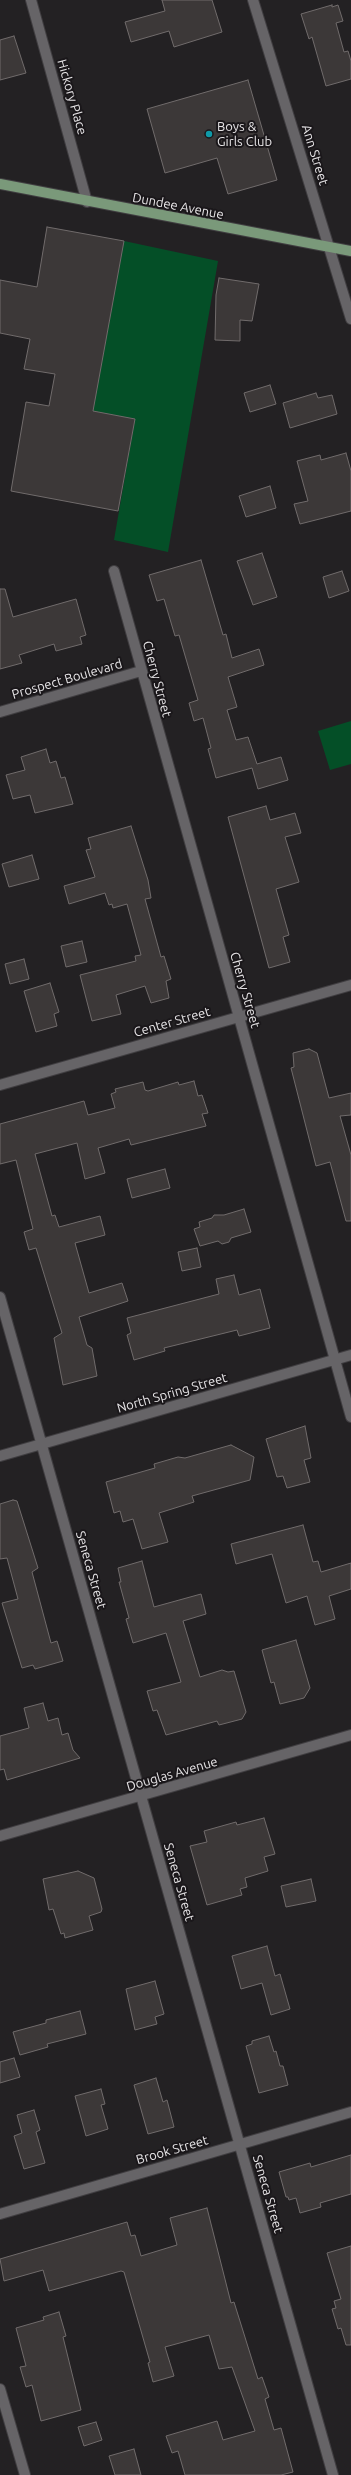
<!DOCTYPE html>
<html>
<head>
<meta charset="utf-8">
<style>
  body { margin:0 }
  canvas { display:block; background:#232123 }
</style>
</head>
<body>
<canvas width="351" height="2475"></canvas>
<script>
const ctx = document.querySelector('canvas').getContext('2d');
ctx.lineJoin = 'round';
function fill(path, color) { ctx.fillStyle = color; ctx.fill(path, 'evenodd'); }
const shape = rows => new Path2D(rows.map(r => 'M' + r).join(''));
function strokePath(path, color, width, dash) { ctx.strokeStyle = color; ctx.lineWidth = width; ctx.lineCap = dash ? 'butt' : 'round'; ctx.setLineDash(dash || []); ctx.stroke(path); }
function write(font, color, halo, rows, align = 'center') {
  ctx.font = font + ' Ubuntu,sans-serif'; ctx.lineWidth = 4; ctx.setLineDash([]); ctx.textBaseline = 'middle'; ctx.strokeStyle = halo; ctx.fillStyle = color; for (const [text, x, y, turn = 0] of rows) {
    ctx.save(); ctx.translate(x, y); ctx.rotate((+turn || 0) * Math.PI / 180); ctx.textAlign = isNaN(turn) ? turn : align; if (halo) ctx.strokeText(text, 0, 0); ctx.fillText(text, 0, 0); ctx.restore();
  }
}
const green = shape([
  [124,241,218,261,168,552,114,540,135,419,93,411],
  [351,721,351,764,330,770,318,731]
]);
const building = shape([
  [162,0,212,0,222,32,174,47,169,31,131,42,125,22,165,11,162,0],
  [332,5,332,7,338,5,343,21,336,23,344,52,348,51,351,61,351,79,326,86,312,37,309,39,301,14,332,5],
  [14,36,26,73,0,80,0,40,14,36],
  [248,80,277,180,228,194,217,158,165,173,147,109,248,80],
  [47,227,124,241,93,411,135,419,118,511,11,491,26,402,49,406,55,374,24,369,30,339,0,333,0,280,37,287,47,227],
  [219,278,259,284,252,321,240,320,240,341,215,340,216,295,219,278],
  [270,385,276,404,250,412,244,393,270,385],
  [316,393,318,398,332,395,337,414,290,428,283,403,316,393],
  [346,453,351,471,351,511,300,524,294,504,308,501,297,461,320,455,321,460,346,453],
  [270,486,276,508,246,517,239,496,270,486],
  [262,553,277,597,253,605,237,561,262,553],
  [201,560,223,635,226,634,232,658,259,649,264,665,228,677,237,707,227,710,236,740,248,737,257,764,281,757,288,780,258,789,252,768,216,778,208,749,211,748,203,718,194,721,189,703,198,700,179,635,175,636,164,599,157,601,149,575,201,560],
  [342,571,349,591,329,598,323,577,342,571],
  [0,589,5,589,13,617,76,599,86,635,80,637,82,644,56,651,54,644,19,655,22,663,0,669,0,589],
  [46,749,50,763,56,761,61,778,65,777,73,804,35,813,30,795,13,799,6,775,25,770,21,757,46,749],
  [266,806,270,820,295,813,301,833,285,837,299,882,276,889,289,935,283,937,290,962,269,968,228,817,266,806],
  [131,826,148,880,151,898,145,899,161,957,164,956,171,979,166,981,169,998,151,1003,145,986,116,995,121,1014,92,1021,80,975,136,961,135,956,141,955,127,904,113,908,112,904,109,905,105,893,69,904,64,886,95,877,86,850,91,849,88,838,131,826],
  [32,855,39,879,9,887,2,864,32,855],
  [82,941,87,962,66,967,61,946,82,941],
  [24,959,29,979,10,984,5,964,24,959],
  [50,983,59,1012,54,1014,57,1026,36,1032,24,991,50,983],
  [309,1049,317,1053,329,1098,351,1093,351,1115,340,1116,351,1155,351,1221,346,1221,330,1162,316,1166,291,1068,294,1067,293,1053,309,1049],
  [194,1081,198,1096,202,1095,208,1113,202,1114,206,1126,131,1145,129,1139,98,1148,105,1173,85,1179,77,1143,35,1154,52,1216,55,1215,59,1227,100,1216,105,1235,75,1243,89,1293,122,1283,128,1301,79,1317,87,1345,92,1348,97,1376,63,1385,54,1338,62,1333,36,1248,29,1250,24,1232,33,1229,16,1160,0,1164,0,1124,84,1101,88,1115,115,1108,111,1094,116,1092,115,1089,143,1082,145,1090,148,1091,178,1082,179,1085,194,1081],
  [165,1169,170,1188,132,1198,127,1179,165,1169],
  [244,1209,251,1232,231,1238,229,1242,222,1244,218,1241,200,1246,194,1229,200,1227,199,1222,212,1218,214,1215,224,1215,244,1209],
  [197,1248,201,1267,182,1271,178,1252,197,1248],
  [234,1275,239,1295,260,1289,270,1328,239,1336,237,1330,164,1348,165,1351,134,1360,127,1335,131,1333,127,1318,219,1294,216,1279,234,1275],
  [305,1426,311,1458,304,1460,310,1482,287,1488,283,1476,277,1477,266,1439,305,1426],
  [231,1445,254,1457,250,1480,192,1496,194,1502,159,1513,168,1542,142,1549,133,1519,123,1522,120,1511,114,1513,106,1482,155,1468,154,1464,178,1457,185,1458,231,1445],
  [13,1500,17,1501,38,1568,32,1572,51,1643,57,1641,63,1661,35,1669,33,1665,22,1668,2,1603,18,1599,7,1558,0,1559,0,1504,13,1500],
  [303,1525,313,1562,318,1561,321,1572,351,1563,351,1589,329,1596,335,1619,315,1625,307,1596,286,1603,272,1554,236,1564,231,1544,303,1525],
  [142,1561,154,1607,201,1594,206,1614,183,1621,200,1677,222,1670,228,1672,234,1671,246,1712,242,1719,219,1725,217,1721,166,1735,157,1710,153,1711,147,1691,181,1682,166,1633,133,1643,126,1619,129,1618,119,1582,121,1582,118,1568,142,1561],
  [296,1640,310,1688,304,1698,280,1704,274,1682,271,1683,262,1650,296,1640],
  [43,1703,48,1721,58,1718,62,1735,68,1733,73,1750,80,1758,7,1780,4,1769,0,1770,0,1736,29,1728,24,1708,43,1703],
  [264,1818,275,1854,264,1857,268,1871,245,1878,247,1887,240,1889,242,1895,207,1905,190,1846,207,1842,204,1831,236,1822,237,1825,264,1818],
  [78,1871,94,1878,102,1909,101,1912,89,1916,93,1930,65,1938,64,1933,61,1934,53,1909,49,1910,43,1879,78,1871],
  [311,1879,316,1901,286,1907,281,1886,311,1879],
  [267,1946,275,1976,280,1974,290,2009,271,2015,262,1983,241,1989,232,1956,267,1946],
  [155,1981,164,2014,155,2017,157,2024,135,2030,126,1989,155,1981],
  [80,2011,86,2034,47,2044,48,2047,20,2055,13,2032,46,2023,46,2020,80,2011],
  [269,2036,274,2052,276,2051,280,2066,283,2066,288,2085,259,2093,246,2046,252,2044,252,2041,269,2036],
  [14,2058,20,2077,0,2083,0,2062,14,2058],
  [156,2078,163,2102,167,2100,174,2127,148,2134,134,2085,156,2078],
  [101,2089,105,2104,101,2105,108,2129,86,2136,75,2096,101,2089],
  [34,2110,40,2130,36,2132,45,2163,24,2169,14,2136,22,2133,17,2115,34,2110],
  [351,2155,351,2194,320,2203,321,2207,300,2213,296,2198,289,2200,288,2197,286,2197,279,2172,310,2163,311,2167,351,2155],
  [207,2208,231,2303,234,2302,258,2379,262,2377,269,2397,265,2399,274,2430,281,2428,293,2472,281,2475,185,2475,178,2451,172,2453,166,2436,217,2421,223,2440,255,2431,232,2367,219,2369,209,2335,165,2347,174,2376,153,2382,148,2363,150,2362,124,2272,121,2271,49,2291,43,2270,4,2281,0,2259,127,2222,131,2236,135,2235,141,2256,177,2245,170,2218,207,2208],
  [351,2246,351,2345,346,2345,341,2328,338,2329,332,2309,336,2308,334,2301,341,2299,327,2253,351,2246],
  [59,2312,66,2336,63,2337,81,2410,41,2421,32,2385,26,2387,20,2367,26,2366,16,2328,44,2320,43,2317,59,2312],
  [96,2422,102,2440,84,2446,78,2427,96,2422],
  [134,2449,141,2475,115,2475,109,2456,134,2449]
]);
const minor = shape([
  [31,0,87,202],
  [253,0,351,319],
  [114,571,351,1417],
  [0,712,141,671],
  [0,1085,351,985],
  [0,1297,333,2475],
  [0,1456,351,1355],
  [0,1836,351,1735],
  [0,2214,351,2112],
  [0,2389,25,2475]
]);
const major = shape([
  [0,184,351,251]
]);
const markers = [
  [209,134,4,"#0f9aa8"]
];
const streetNames = [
  ["Hickory Place",72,97,74],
  ["Ann Street",315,155,73],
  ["Dundee Avenue",178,206,11],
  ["Prospect Boulevard",67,679,-16],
  ["Cherry Street",157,679,75],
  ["Cherry Street",245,990,74],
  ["Center Street",172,1022,-16],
  ["North Spring Street",172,1393,-16],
  ["Seneca Street",91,1570,74],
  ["Douglas Avenue",172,1774,-16],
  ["Seneca Street",179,1882,74],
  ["Brook Street",172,2150,-16],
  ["Seneca Street",268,2194,74]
];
const poiNames = [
  ["Boys &",217,127],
  ["Girls Club",217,142]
];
fill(green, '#044f27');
fill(building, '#3c3838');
strokePath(building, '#706b6b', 1);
strokePath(minor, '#403e41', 12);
strokePath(major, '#403e41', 12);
strokePath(minor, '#666467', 10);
strokePath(major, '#7a997a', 10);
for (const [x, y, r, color] of markers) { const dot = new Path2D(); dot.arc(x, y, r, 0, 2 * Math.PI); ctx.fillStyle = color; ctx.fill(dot); strokePath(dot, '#1a171a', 1.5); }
write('13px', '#e6e4e6', '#1a171a', streetNames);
write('13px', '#e6e4e6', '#1a171a', poiNames, 'left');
</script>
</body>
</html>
